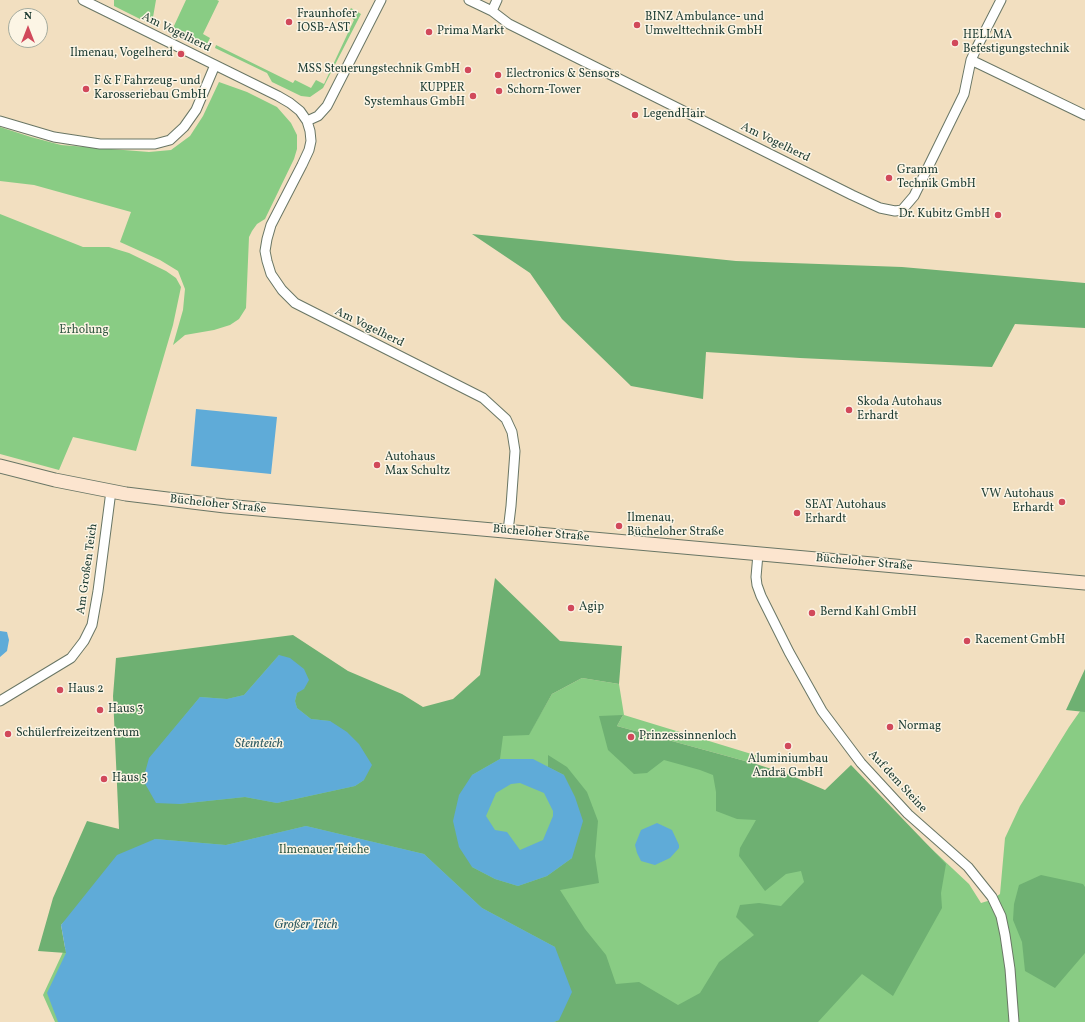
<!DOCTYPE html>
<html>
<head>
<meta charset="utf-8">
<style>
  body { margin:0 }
  #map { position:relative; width:1085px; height:1022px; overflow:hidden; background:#f2dfc0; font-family:Vollkorn,serif }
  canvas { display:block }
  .north { position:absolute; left:8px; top:8px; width:40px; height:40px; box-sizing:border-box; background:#fcf5e5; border:1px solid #a4ab9e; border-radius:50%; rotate:0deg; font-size:11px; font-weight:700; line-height:16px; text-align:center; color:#1f3d34 }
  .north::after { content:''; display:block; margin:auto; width:14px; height:18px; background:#d1495b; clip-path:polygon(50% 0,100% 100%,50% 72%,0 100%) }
</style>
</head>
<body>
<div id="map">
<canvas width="1085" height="1022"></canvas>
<div class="north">N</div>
</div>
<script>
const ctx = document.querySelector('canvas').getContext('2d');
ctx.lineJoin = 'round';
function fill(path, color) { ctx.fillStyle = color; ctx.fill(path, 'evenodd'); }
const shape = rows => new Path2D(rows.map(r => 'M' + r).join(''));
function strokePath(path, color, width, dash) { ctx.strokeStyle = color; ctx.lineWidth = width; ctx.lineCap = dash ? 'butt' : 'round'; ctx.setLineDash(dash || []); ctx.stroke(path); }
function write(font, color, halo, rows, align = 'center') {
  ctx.font = font + ' Vollkorn,serif'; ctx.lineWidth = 3; ctx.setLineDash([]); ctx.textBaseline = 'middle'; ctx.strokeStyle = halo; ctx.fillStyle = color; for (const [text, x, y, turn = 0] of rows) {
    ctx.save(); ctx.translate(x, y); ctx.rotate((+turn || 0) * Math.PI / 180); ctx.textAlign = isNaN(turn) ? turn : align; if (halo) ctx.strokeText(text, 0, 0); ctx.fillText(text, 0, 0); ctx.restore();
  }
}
const green = shape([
  [114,0,156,0,152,23,146,22,114,6],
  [186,0,217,0,219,1,203,34,210,38,207,44,173,28],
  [351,8,361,14,323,88,310,97,301,96,272,82,267,73,215,48,216,45,293,83,295,80,311,88,316,80,324,84,354,20,349,16,348,13],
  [219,82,247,92,277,107,291,123,297,135,297,149,294,159,265,219,257,224,252,231,249,237,246,308,239,319,230,325,214,330,185,335,173,345,183,310,185,289,178,271,160,260,120,242,131,212,34,185,0,181,0,127,31,137,61,145,149,152,171,150,190,136,203,116],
  [0,214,83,247,109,247,129,253,166,271,176,278,181,287,173,325,136,451,73,437,59,470,0,454],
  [294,639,347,672,422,711,530,732,552,694,582,678,619,684,624,715,758,756,756,764,617,726,623,715,603,731,904,823,969,884,981,903,991,900,1000,894,1005,838,1020,806,1069,727,1085,704,1085,1022,55,1022,43,995,63,952,154,836,119,660]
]);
const forest = shape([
  [472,234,736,261,902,267,1085,283,1085,328,1015,324,992,367,800,358,706,352,703,399,631,386,562,319,530,273],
  [495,578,560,641,622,646,619,684,582,678,552,694,529,735,503,736,500,759,472,775,472,867,495,879,518,886,547,876,572,858,564,775,548,767,548,755,567,767,587,792,598,821,595,856,599,883,560,890,585,929,606,955,616,984,639,982,678,1005,700,993,719,962,754,935,736,917,740,905,759,903,781,906,804,882,801,871,786,874,765,891,739,856,740,848,756,820,737,819,716,811,716,792,713,775,700,770,664,760,647,773,634,774,608,750,599,716,623,715,617,726,756,764,790,775,825,790,851,765,946,864,941,893,942,908,893,996,862,974,818,1022,554,1022,559,1020,555,947,482,908,424,854,306,826,226,845,155,839,61,925,66,953,38,951,53,898,87,821,119,829,113,696,116,658,293,635,348,671,402,694,423,707,453,699,480,675],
  [279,655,297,693,295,701,297,708,311,719,330,721,364,780,355,786,277,803,245,797,179,804,150,758,200,697,227,699,244,695],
  [1085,668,1085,712,1066,710,1085,669],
  [1041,875,1083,884,1085,887,1085,953,1055,988,1025,971,1022,942,1013,920,1014,904,1019,885]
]);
const water = shape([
  [196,409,277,417,271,474,191,466],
  [0,631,7,632,9,640,7,651,0,657],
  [279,655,290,658,304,669,309,680,304,689,297,693,295,701,297,708,311,719,330,721,347,732,359,744,372,765,364,780,355,786,277,803,245,797,179,804,156,803,143,780,149,758,200,697,227,699,244,695],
  [500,759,533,759,564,775,575,797,583,821,572,858,547,876,518,886,495,879,472,867,459,847,453,821,459,795,472,775],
  [520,783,544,793,553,811,553,816,543,840,520,850,507,832,495,830,486,816,496,793,511,784],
  [657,823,672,830,679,845,679,848,670,858,655,865,641,861,637,853,635,845,641,830],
  [306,826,424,854,482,908,555,947,572,992,559,1020,554,1022,58,1022,47,993,66,953,61,925,117,855,155,839,226,845]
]);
const minor = shape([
  [83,0,278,96,290,103,300,111,307,121,310,131,311,141,309,150,302,165,271,225,267,239,265,251,267,261,271,274,282,290,295,303,483,398,506,419,512,432,515,451,511,506,508,531],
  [469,0,492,11,509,24,852,195,880,208,895,211,902,210,914,196,964,94,971,60,977,47,1001,0],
  [492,11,497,0],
  [971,60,1085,115],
  [0,121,54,137,100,144,155,144,170,140,184,127,196,110,215,65],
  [307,121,318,116,327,106,381,0],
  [758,554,756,577,757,585,761,596,789,652,822,711,861,763,908,814,968,867,992,897,1001,916,1005,935,1010,969,1014,1022],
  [0,701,71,658,84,641,92,625,98,591,111,491]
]);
const secondary = shape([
  [0,466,55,480,126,494,225,506,1085,583]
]);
const markers = [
  [289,22,4,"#d1495b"],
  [637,25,4,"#d1495b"],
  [429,32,4,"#d1495b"],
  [955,43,4,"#d1495b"],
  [181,54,4,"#d1495b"],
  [468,70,4,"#d1495b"],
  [498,75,4,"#d1495b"],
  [86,89,4,"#d1495b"],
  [499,91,4,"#d1495b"],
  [473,96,4,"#d1495b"],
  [635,115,4,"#d1495b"],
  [889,178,4,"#d1495b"],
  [998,215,4,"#d1495b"],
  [849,410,4,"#d1495b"],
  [377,465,4,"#d1495b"],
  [1062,502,4,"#d1495b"],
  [797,513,4,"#d1495b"],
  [619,526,4,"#d1495b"],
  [571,608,4,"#d1495b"],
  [812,613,4,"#d1495b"],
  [967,641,4,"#d1495b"],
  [60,690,4,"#d1495b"],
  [100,710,4,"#d1495b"],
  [890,727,4,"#d1495b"],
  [8,734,4,"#d1495b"],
  [631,737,4,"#d1495b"],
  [788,746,4,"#d1495b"],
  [104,779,4,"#d1495b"]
];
const poiNames = [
  ["Fraunhofer",297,15],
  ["IOSB-AST",297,29],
  ["BINZ Ambulance- und",645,18],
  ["Umwelttechnik GmbH",645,32],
  ["Prima Markt",437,32],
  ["HELLMA",963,36],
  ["Befestigungstechnik",963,50],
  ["Ilmenau, Vogelherd",173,54,"right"],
  ["MSS Steuerungstechnik GmbH",460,70,"right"],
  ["Electronics & Sensors",506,75],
  ["F & F Fahrzeug- und",94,82],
  ["Karosseriebau GmbH",94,96],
  ["KUPPER",465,89,"right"],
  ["Systemhaus GmbH",465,103,"right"],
  ["Schorn-Tower",507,91],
  ["LegendHair",643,115],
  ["Gramm",897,171],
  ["Technik GmbH",897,185],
  ["Dr. Kubitz GmbH",990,215,"right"],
  ["Skoda Autohaus",857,403],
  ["Erhardt",857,417],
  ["Autohaus",385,458],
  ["Max Schultz",385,472],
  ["VW Autohaus",1054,495,"right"],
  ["Erhardt",1054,509,"right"],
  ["SEAT Autohaus",805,506],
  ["Erhardt",805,520],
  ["Ilmenau,",627,519],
  ["Bücheloher Straße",627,533],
  ["Agip",579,608],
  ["Bernd Kahl GmbH",820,613],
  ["Racement GmbH",975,641],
  ["Haus 2",68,690],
  ["Haus 3",108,710],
  ["Normag",898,727],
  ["Schülerfreizeitzentrum",16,734],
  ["Prinzessinnenloch",639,737],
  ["Aluminiumbau",788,760,"center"],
  ["Andrä GmbH",788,774,"center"],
  ["Haus 5",112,779]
];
const streetNames = [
  ["Am Vogelherd",176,33,26],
  ["Am Vogelherd",775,143,26],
  ["Am Vogelherd",369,328,26],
  ["Bücheloher Straße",218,505,6],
  ["Bücheloher Straße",541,534,5],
  ["Bücheloher Straße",864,563,5],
  ["Am Großen Teich",88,569,-82],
  ["Auf dem Steine",897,782,47]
];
const parkNames = [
  ["Erholung",84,331],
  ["Ilmenauer Teiche",324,851]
];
const waterNames = [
  ["Steinteich",259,745],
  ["Großer Teich",306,926]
];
fill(green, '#89cc84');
fill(forest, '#6eb072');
fill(water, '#5fabd8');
strokePath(minor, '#697665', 11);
strokePath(secondary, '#697665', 15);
strokePath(minor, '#fff', 9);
strokePath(secondary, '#fce5cf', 13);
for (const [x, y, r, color] of markers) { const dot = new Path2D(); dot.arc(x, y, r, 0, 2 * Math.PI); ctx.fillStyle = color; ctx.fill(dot); strokePath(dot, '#fcf5e5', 1.5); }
write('12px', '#1f3d34', '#fcf5e5', poiNames, 'left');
write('12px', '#1f3d34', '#fcf5e5', streetNames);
write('12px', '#345a44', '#fcf5e5', parkNames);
write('italic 13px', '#325e65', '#fcf5e5', waterNames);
</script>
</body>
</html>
